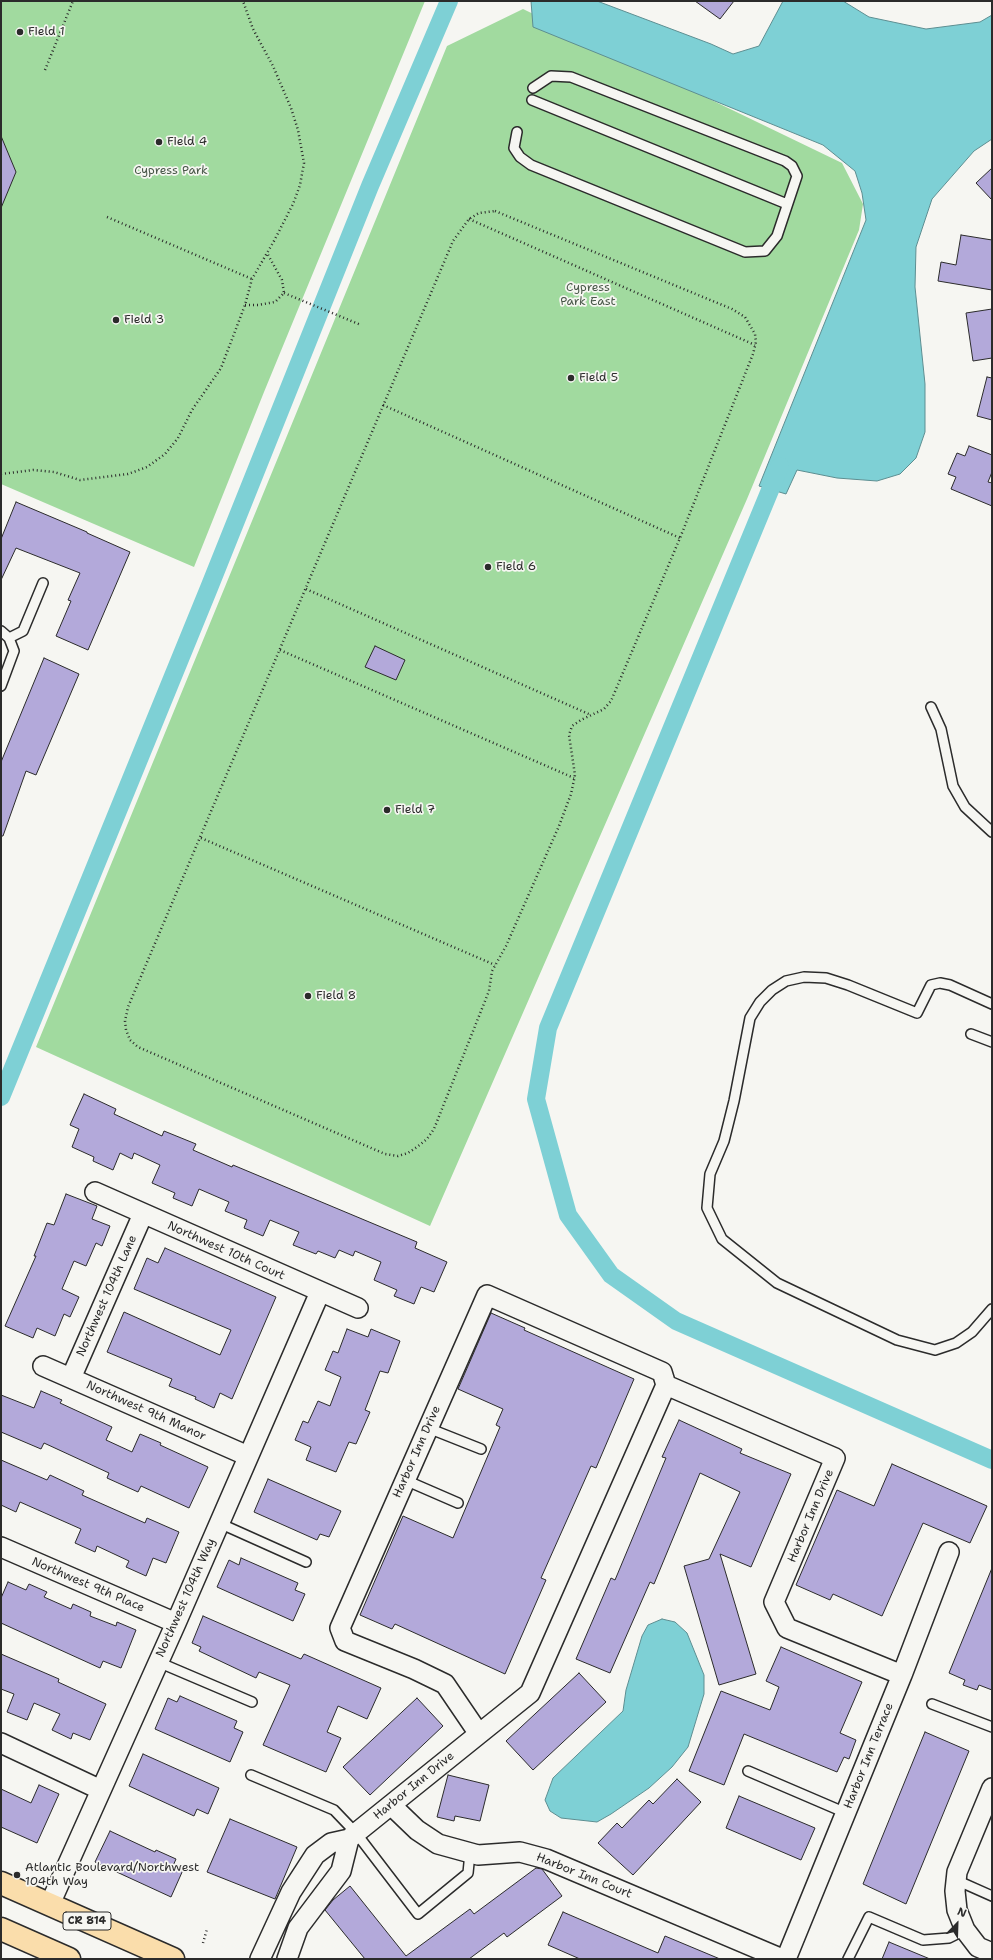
<!DOCTYPE html>
<html>
<head>
<meta charset="utf-8">
<style>
  body { margin:0 }
  #map { position:relative; width:993px; height:1960px; overflow:hidden; background:#f6f6f2; font-family:"Shantell Sans",sans-serif }
  canvas { display:block }
  .frame { position:absolute; inset:0; border:2px solid #2b2b2b; pointer-events:none }
  .north { position:absolute; left:937px; top:1904px; width:40px; height:40px; -webkit-text-stroke:3px #f6f6f2; paint-order:stroke; rotate:23deg; font-size:11px; font-weight:700; line-height:16px; text-align:center; color:#2b2b2b }
  .north::after { content:''; display:block; margin:auto; width:14px; height:18px; background:#2b2b2b; clip-path:polygon(50% 0,100% 100%,50% 72%,0 100%) }
</style>
</head>
<body>
<div id="map">
<canvas width="993" height="1960"></canvas>
<div class="frame"></div>
<div class="north">N</div>
</div>
<script>
const ctx = document.querySelector('canvas').getContext('2d');
ctx.lineJoin = 'round';
function fill(path, color) { ctx.fillStyle = color; ctx.fill(path, 'evenodd'); }
const shape = rows => new Path2D(rows.map(r => 'M' + r).join(''));
function strokePath(path, color, width, dash) { ctx.strokeStyle = color; ctx.lineWidth = width; ctx.lineCap = dash ? 'butt' : 'round'; ctx.setLineDash(dash || []); ctx.stroke(path); }
function write(font, color, halo, rows, align = 'center') {
  ctx.font = font + ' "Shantell Sans",sans-serif'; ctx.lineWidth = 3.5; ctx.setLineDash([]); ctx.textBaseline = 'middle'; ctx.strokeStyle = halo; ctx.fillStyle = color; for (const [text, x, y, turn = 0] of rows) {
    ctx.save(); ctx.translate(x, y); ctx.rotate((+turn || 0) * Math.PI / 180); ctx.textAlign = isNaN(turn) ? turn : align; if (halo) ctx.strokeText(text, 0, 0); ctx.fillText(text, 0, 0); ctx.restore();
  }
}
const green = shape([
  [1,1,425,1,264,392,194,567,1,484],
  [523,9,842,163,863,204,859,230,747,499,430,1226,36,1047,447,46]
]);
const water = shape([
  [531,1,597,1,711,44,733,54,759,46,783,1,843,1,869,17,926,29,980,22,992,15,992,139,974,151,932,199,916,247,915,287,925,384,925,432,916,458,900,474,877,481,837,478,797,470,786,494,759,486,866,220,862,193,855,171,823,145,533,27,531,1],
  [662,1619,675,1622,687,1633,704,1675,704,1694,688,1747,672,1767,649,1788,611,1814,597,1822,561,1818,550,1811,545,1800,553,1778,623,1711,626,1690,642,1636,648,1625,662,1619]
]);
const canal = shape([
  [780,466,548,1028,536,1099,568,1215,611,1275,676,1321,992,1460],
  [1,1097,209,588,370,186,449,1]
]);
const building = shape([
  [695,1,734,1,720,19,695,1],
  [1,136,16,172,1,208,1,136],
  [992,168,992,200,976,183,992,168],
  [961,235,992,240,992,290,938,281,941,262,956,265,961,235],
  [992,309,992,358,973,361,966,313,992,309],
  [987,377,992,378,992,420,977,416,987,377],
  [969,446,992,455,992,472,988,482,992,483,992,506,951,489,956,477,948,474,957,453,965,456,969,446],
  [16,502,87,532,87,533,130,552,88,650,56,636,71,601,68,600,80,573,16,548,1,580,1,539,16,502],
  [375,646,405,660,396,680,365,667,375,646],
  [44,658,79,674,36,775,26,771,3,836,1,836,1,762,44,658],
  [84,1094,116,1109,114,1114,162,1136,164,1131,196,1144,193,1150,232,1167,233,1165,417,1242,415,1248,447,1262,434,1292,421,1287,414,1304,394,1296,397,1290,374,1280,381,1262,355,1251,353,1256,339,1250,335,1258,318,1251,316,1254,293,1245,299,1232,270,1220,263,1236,244,1228,247,1220,225,1211,229,1202,199,1189,192,1206,173,1198,175,1193,152,1183,160,1165,134,1153,132,1159,120,1153,113,1170,93,1161,94,1157,72,1147,79,1129,70,1125,84,1094],
  [66,1194,97,1206,92,1219,110,1226,102,1246,96,1243,86,1266,74,1261,62,1289,79,1297,70,1317,64,1314,55,1336,37,1328,33,1338,5,1326,36,1256,34,1256,47,1223,54,1225,66,1194],
  [165,1248,276,1297,232,1399,220,1393,214,1408,195,1399,196,1397,169,1386,172,1379,107,1352,124,1312,220,1355,231,1330,134,1289,147,1258,158,1263,165,1248],
  [491,1313,525,1328,524,1330,634,1379,596,1468,591,1466,541,1578,546,1580,505,1674,395,1624,392,1629,360,1615,403,1516,453,1538,500,1427,496,1425,503,1409,458,1389,491,1313],
  [347,1329,368,1337,371,1329,400,1341,388,1373,380,1371,365,1410,370,1412,356,1444,349,1442,336,1472,306,1460,311,1447,295,1440,303,1421,308,1423,318,1401,330,1406,341,1377,325,1370,333,1351,338,1353,347,1329],
  [41,1391,62,1400,60,1403,112,1427,106,1440,132,1452,140,1434,161,1443,160,1445,208,1467,189,1508,141,1486,138,1492,107,1478,109,1473,44,1443,41,1449,1,1432,1,1395,34,1408,41,1391],
  [679,1420,742,1449,740,1453,791,1474,751,1567,720,1554,756,1674,719,1685,684,1566,709,1559,740,1492,700,1473,654,1584,650,1582,610,1673,576,1659,611,1578,615,1580,666,1458,662,1457,679,1420],
  [1,1460,47,1480,50,1475,84,1491,82,1495,145,1523,147,1518,179,1532,166,1563,153,1558,146,1576,126,1567,129,1561,97,1546,95,1552,75,1543,81,1529,20,1502,16,1512,1,1505,1,1460],
  [892,1464,987,1506,970,1543,923,1523,882,1616,833,1594,830,1600,796,1585,837,1490,874,1506,892,1464],
  [268,1479,341,1511,329,1537,320,1534,317,1540,254,1512,268,1479],
  [241,1558,298,1583,295,1590,305,1594,293,1621,217,1587,229,1560,239,1565,241,1558],
  [992,1568,992,1690,979,1685,977,1690,963,1685,965,1680,949,1673,992,1568],
  [8,1582,26,1590,29,1584,47,1592,44,1597,71,1609,73,1604,91,1612,90,1616,116,1626,117,1622,136,1630,121,1668,103,1661,100,1668,1,1623,1,1598,8,1582],
  [203,1616,301,1659,304,1654,381,1688,367,1719,338,1706,327,1732,341,1738,326,1772,263,1745,290,1685,259,1672,256,1678,199,1651,201,1647,192,1643,203,1616],
  [781,1647,862,1682,840,1733,856,1740,849,1759,844,1757,837,1772,744,1734,724,1785,689,1771,721,1691,770,1710,779,1687,766,1681,781,1647],
  [1,1654,59,1679,58,1682,106,1704,90,1740,73,1733,71,1739,52,1730,60,1714,34,1703,27,1720,7,1712,14,1694,1,1689,1,1654],
  [579,1673,606,1702,533,1770,506,1741,579,1673],
  [180,1696,237,1721,234,1728,243,1732,230,1762,155,1729,168,1698,177,1702,180,1696],
  [417,1698,443,1726,370,1795,343,1767,417,1698],
  [925,1732,969,1751,906,1904,863,1884,925,1732],
  [143,1754,219,1788,208,1814,197,1809,194,1816,129,1786,143,1754],
  [448,1775,489,1785,480,1821,455,1816,454,1821,437,1817,448,1775],
  [677,1779,701,1802,633,1875,598,1843,617,1823,622,1828,649,1800,653,1804,677,1779],
  [39,1785,59,1794,37,1843,1,1827,1,1789,31,1803,39,1785],
  [739,1796,815,1828,801,1860,726,1828,739,1796],
  [230,1819,297,1847,275,1899,207,1872,230,1819],
  [110,1831,155,1852,156,1850,176,1859,173,1866,183,1870,171,1897,95,1862,110,1831],
  [536,1868,542,1869,562,1896,507,1937,504,1933,469,1959,365,1959,325,1910,333,1900,350,1886,406,1956,470,1909,474,1914,536,1868],
  [563,1912,658,1953,665,1936,720,1959,580,1959,548,1945,563,1912],
  [889,1942,930,1959,882,1959,889,1942]
]);
const path = shape([
  [45,70,73,1],
  [495,211,732,309,745,317,755,334,756,342,753,354,680,538,611,701,604,709,581,720,572,726,569,735,575,775,571,794,559,826,506,946,492,971,489,991,434,1129,427,1139,417,1147,408,1153,398,1156,385,1154,138,1047,130,1040,126,1030,125,1021,128,1007,453,241,469,219,479,213,495,211],
  [107,217,252,279],
  [469,219,755,345],
  [284,293,361,325],
  [245,305,258,305,275,302,284,293,282,280,267,253],
  [383,405,680,538],
  [1,474,33,470,54,472,80,480,128,474,147,467,165,454,178,438,192,410,221,368,245,305,252,279,274,241,293,204,300,185,304,163,298,130,291,108,273,66,253,29,243,1],
  [306,589,591,715],
  [280,650,574,778],
  [201,838,495,965],
  [203,1943,207,1929]
]);
const lane = shape([
  [532,100,787,204],
  [517,132,514,148,520,157,531,165,745,252,765,251,777,236,797,176,792,166,785,161,571,77,551,76,533,88],
  [1,631,9,638,14,651,1,686],
  [9,638,23,631,43,583],
  [931,707,941,729,953,786,965,807,992,832],
  [992,1004,950,985,940,983,931,985,917,1013,848,985,826,978,804,977,786,981,772,990,760,1002,750,1018,734,1101,724,1141,710,1174,707,1208,722,1239,777,1283,897,1340,935,1350,956,1343,972,1332,992,1309],
  [971,1034,992,1042],
  [428,1428,481,1449],
  [405,1480,458,1503],
  [219,1523,306,1562],
  [158,1662,252,1702],
  [932,1704,992,1727],
  [748,1771,846,1813],
  [251,1775,334,1810,356,1833,418,1914,468,1873,470,1853],
  [956,1880,992,1896],
  [848,1959,869,1917,923,1940,949,1938,965,1930]
]);
const street = shape([
  [95,1192,358,1308],
  [43,1366,248,1456],
  [71,1378,143,1214],
  [666,1385,835,1458,774,1602,787,1628,902,1675],
  [1,1547,176,1623],
  [1,1743,101,1790],
  [992,1788,957,1872,955,1891,957,1910,965,1930,978,1947,992,1953],
  [391,1805,417,1830,438,1844,478,1855,520,1852,546,1859,782,1959],
  [50,1904,176,1623,320,1292],
  [260,1959,291,1892,315,1855,331,1843,349,1839,356,1833,479,1734,530,1693,666,1385,662,1372,487,1295,340,1628,345,1641,414,1669,445,1684,479,1734],
  [287,1959,298,1928,341,1871,349,1839],
  [786,1959,902,1675,949,1552]
]);
const primary = shape([
  [1,1883,173,1959],
  [1,1929,69,1959]
]);
const markers = [
  [20,32,4,"#2b2b2b"],
  [159,142,4,"#2b2b2b"],
  [116,320,4,"#2b2b2b"],
  [571,378,4,"#2b2b2b"],
  [488,567,4,"#2b2b2b"],
  [387,810,4,"#2b2b2b"],
  [308,996,4,"#2b2b2b"],
  [17,1875,4,"#2b2b2b"]
];
const shields = [
  [87,1921,48]
];
const shieldNames = [
  ["CR 814",87,1921]
];
const poiNames = [
  ["Field 1",28,32],
  ["Field 4",167,142],
  ["Field 3",124,320],
  ["Field 5",579,378],
  ["Field 6",496,567],
  ["Field 7",395,810],
  ["Field 8",316,996],
  ["Atlantic Boulevard/Northwest",25,1868],
  ["104th Way",25,1882]
];
const parkNames = [
  ["Cypress Park",171,171],
  ["Cypress",588,288],
  ["Park East",588,302]
];
const streetNames = [
  ["Northwest 10th Court",226,1251,24],
  ["Northwest 104th Lane",107,1296,-66],
  ["Northwest 9th Manor",146,1411,24],
  ["Harbor Inn Drive",417,1452,-66],
  ["Harbor Inn Drive",811,1516,-67],
  ["Northwest 9th Place",88,1585,23],
  ["Northwest 104th Way",186,1598,-66],
  ["Harbor Inn Terrace",869,1756,-68],
  ["Harbor Inn Drive",414,1786,-39],
  ["Harbor Inn Court",584,1876,22]
];
fill(green, '#a1da9f');
fill(water, '#7ed0d5');
strokePath(water, '#5d8e91', 1);
strokePath(canal, '#7ed0d5', 18);
fill(building, '#b3a9da');
strokePath(building, '#2b2b2b', 1);
strokePath(lane, '#2b2b2b', 12);
strokePath(street, '#2b2b2b', 22);
strokePath(primary, '#2b2b2b', 25);
strokePath(path, '#2b2b2b', 2.5, [1, 3]);
strokePath(lane, '#f6f6f2', 9);
strokePath(street, '#f6f6f2', 19);
strokePath(primary, '#faddab', 22);
for (const [x, y, r, color] of markers) { const dot = new Path2D(); dot.arc(x, y, r, 0, 2 * Math.PI); ctx.fillStyle = color; ctx.fill(dot); strokePath(dot, '#f6f6f2', 1.5); }
for (const [x, y, w] of shields) { const box = new Path2D(); box.roundRect(x - w / 2, y - 9, w, 18, 3); ctx.fillStyle = '#f6f6f2'; ctx.fill(box); strokePath(box, '#2b2b2b', 1); }
write('bold 11px', '#2b2b2b', null, shieldNames);
write('12px', '#2b2b2b', '#f6f6f2', poiNames, 'left');
write('12px', '#485748', '#f6f6f2', parkNames);
write('12px', '#2b2b2b', '#f6f6f2', streetNames);
</script>
</body>
</html>
